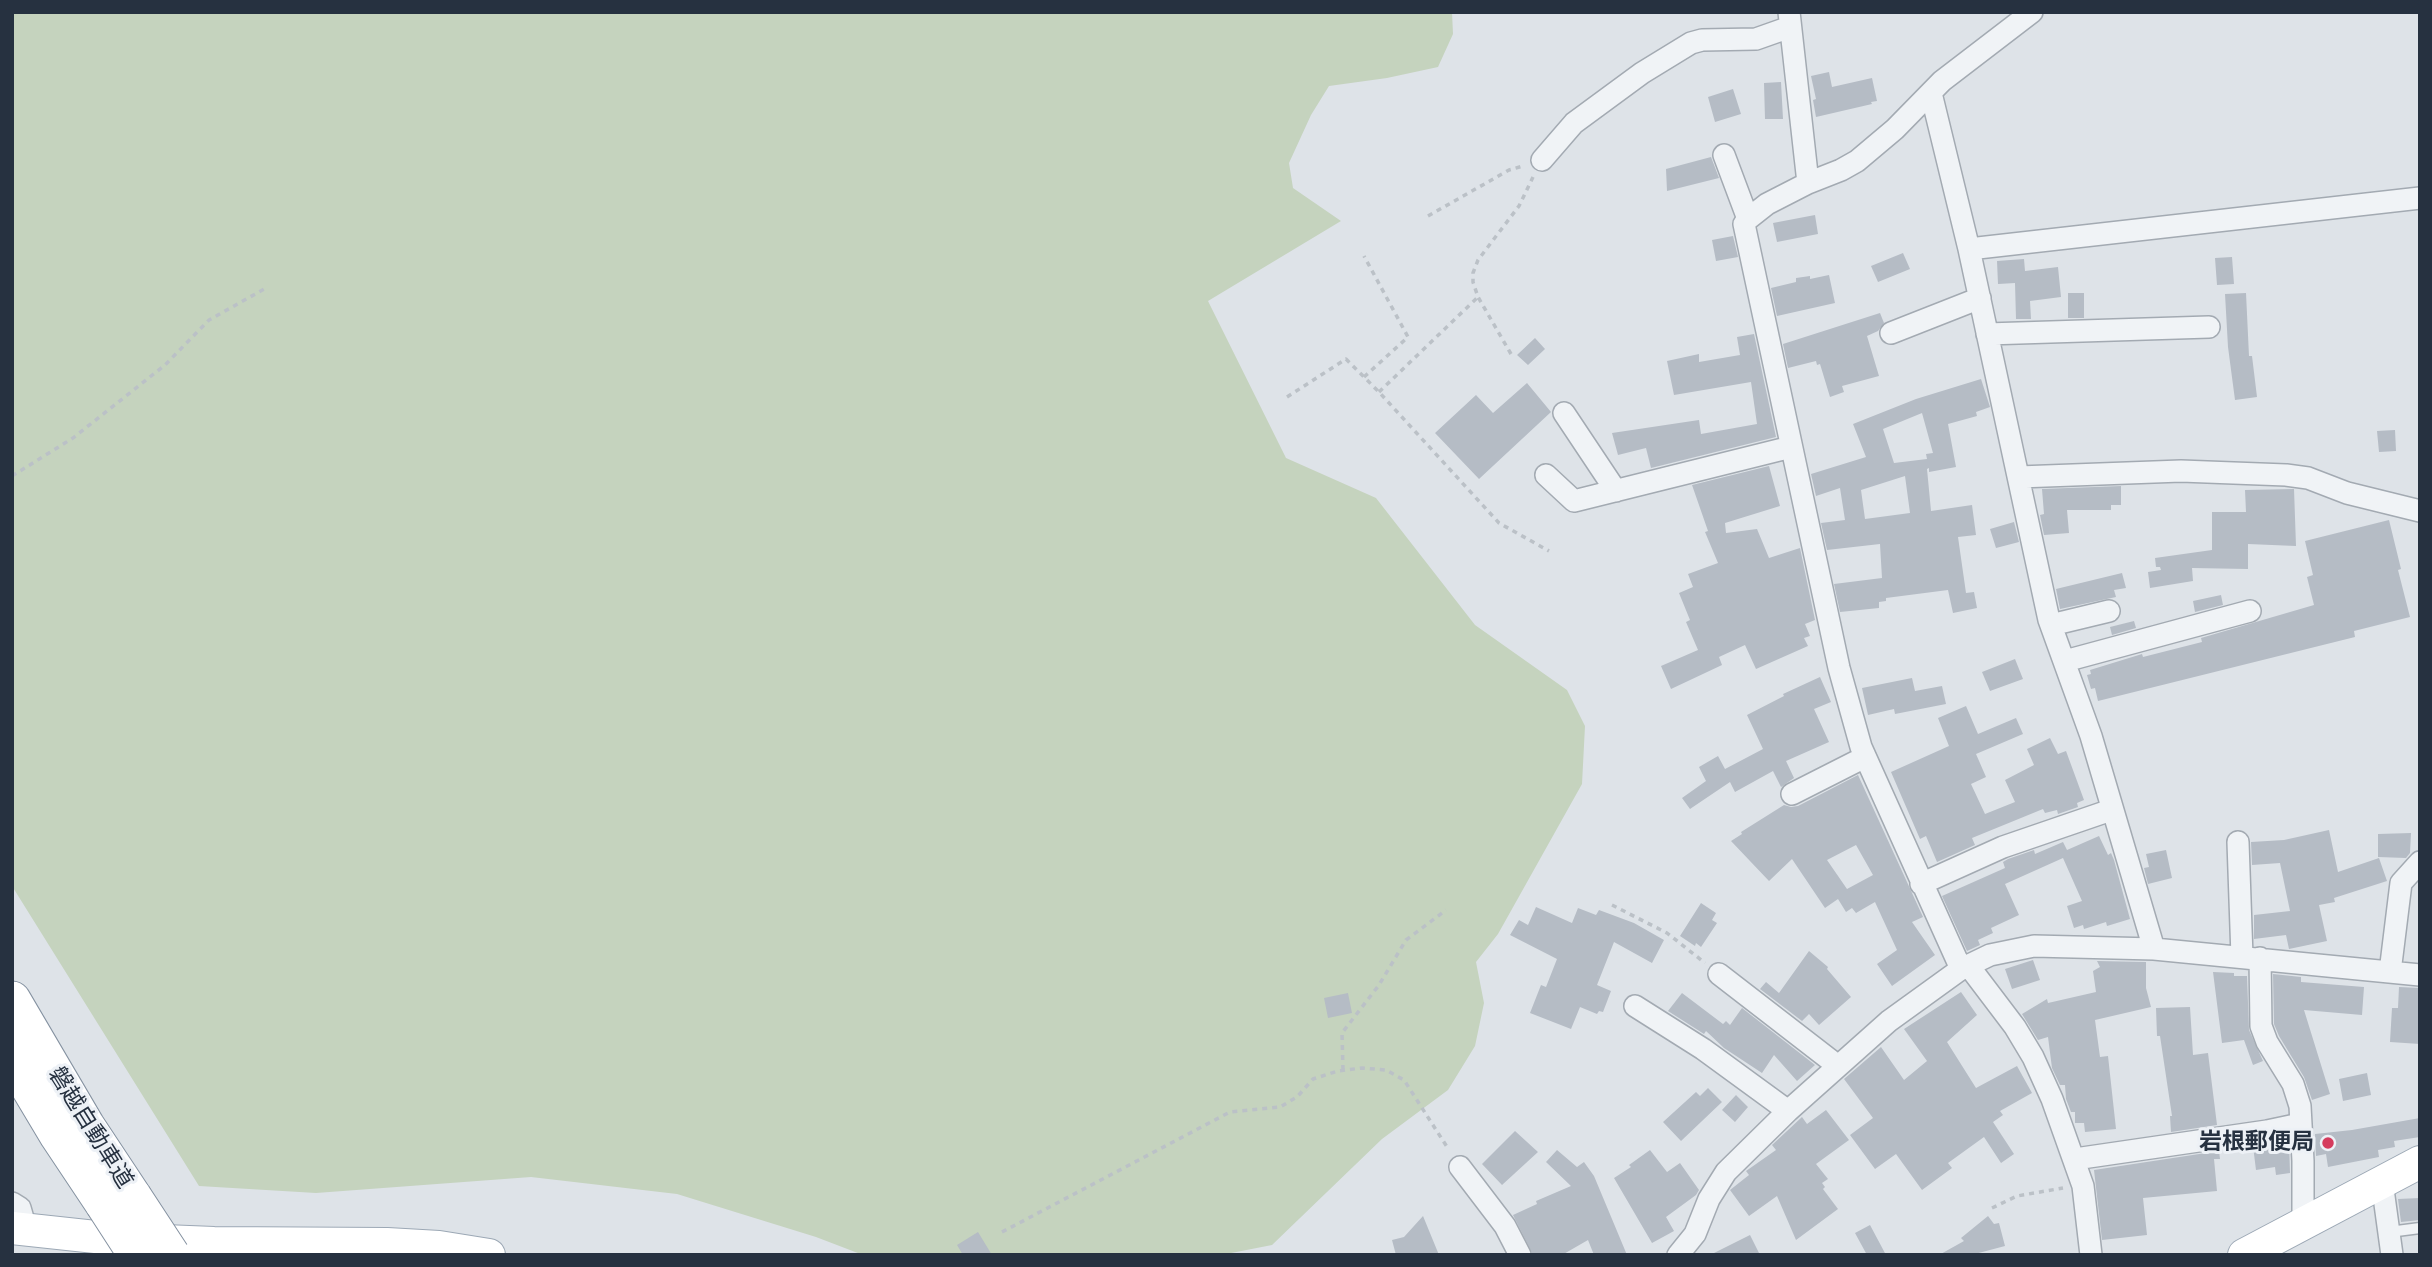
<!DOCTYPE html>
<html>
<head>
<meta charset="utf-8">
<style>
  body { margin:0 }
  #map { position:relative; width:2432px; height:1267px; overflow:hidden; background:#dee3e8; font-family:"Space Grotesk",sans-serif }
  canvas { display:block }
  .frame { position:absolute; inset:0; border:14px solid #263140; pointer-events:none }
</style>
</head>
<body>
<div id="map">
<canvas width="2432" height="1267"></canvas>
<div class="frame"></div>
</div>
<script>
const ctx = document.querySelector('canvas').getContext('2d');
ctx.lineJoin = 'round';
function fill(path, color) { ctx.fillStyle = color; ctx.fill(path, 'evenodd'); }
const shape = rows => new Path2D(rows.map(r => 'M' + r).join(''));
function strokePath(path, color, width, dash) { ctx.strokeStyle = color; ctx.lineWidth = width; ctx.lineCap = dash ? 'butt' : 'round'; ctx.setLineDash(dash || []); ctx.stroke(path); }
function write(font, color, halo, rows, align = 'center') {
  ctx.font = font + ' "Space Grotesk","Noto Sans JP",sans-serif'; ctx.lineWidth = 6; ctx.setLineDash([]); ctx.textBaseline = 'middle'; ctx.strokeStyle = halo; ctx.fillStyle = color; for (const [text, x, y, turn = 0] of rows) {
    ctx.save(); ctx.translate(x, y); ctx.rotate((+turn || 0) * Math.PI / 180); ctx.textAlign = isNaN(turn) ? turn : align; if (halo) ctx.strokeText(text, 0, 0); ctx.fillText(text, 0, 0); ctx.restore();
  }
}
const green = shape([
  [12,12,1452,12,1453,34,1438,67,1387,78,1329,86,1311,115,1289,163,1293,188,1341,221,1208,301,1286,458,1376,498,1475,625,1567,690,1585,726,1582,784,1498,934,1476,962,1484,1003,1475,1046,1448,1090,1382,1139,1272,1245,1221,1255,863,1255,816,1237,677,1194,531,1177,316,1193,199,1186,12,886]
]);
const building = shape([
  [1829,72,1832,87,1872,78,1877,101,1871,102,1872,104,1816,117,1813,100,1816,99,1811,76],
  [1781,82,1783,119,1765,119,1764,83],
  [1733,89,1741,114,1715,122,1708,97],
  [1711,157,1719,178,1667,191,1666,169],
  [1815,215,1818,234,1777,242,1773,223],
  [1733,236,1738,257,1716,261,1712,240],
  [1903,253,1910,269,1878,282,1871,266],
  [2232,257,2234,284,2217,285,2215,258],
  [2024,259,2025,271,2058,267,2061,297,2030,301,2031,319,2016,319,2015,283,1998,284,1997,261],
  [1829,275,1835,303,1777,316,1771,288,1796,282,1796,278,1810,276,1810,279],
  [2068,293,2084,293,2084,318,2068,318],
  [2246,293,2249,356,2252,356,2257,397,2235,400,2228,347,2225,294],
  [1880,313,1884,323,1878,331,1867,336,1879,376,1842,386,1844,392,1830,397,1820,364,1817,365,1816,361,1788,368,1783,344],
  [1754,334,1776,437,1651,468,1646,448,1618,455,1612,433,1699,420,1701,434,1757,424,1751,382,1674,395,1667,361,1699,354,1699,362,1740,355,1737,337],
  [1535,338,1545,349,1528,365,1517,355],
  [1981,379,1990,407,1976,412,1977,416,1948,424,1956,467,1929,472,1929,468,1927,469,1931,511,1972,505,1976,535,1958,537,1966,593,1974,592,1977,608,1953,613,1948,590,1886,598,1886,601,1879,602,1879,608,1840,612,1834,584,1882,578,1880,544,1827,550,1821,523,1845,520,1840,488,1816,496,1811,474,1866,457,1853,424,1916,399],
  [1922,413,1933,453,1926,454,1927,459,1894,463,1883,429],
  [1905,476,1910,513,1865,519,1861,490],
  [1527,383,1551,412,1479,479,1435,433,1476,395,1493,413],
  [2395,430,2396,451,2379,452,2377,431],
  [1769,466,1780,506,1725,523,1726,533,1757,529,1769,558,1800,548,1815,620,1805,624,1810,636,1804,638,1808,646,1756,669,1745,645,1719,657,1722,665,1671,689,1661,666,1698,650,1686,622,1690,620,1679,593,1693,587,1688,574,1718,563,1705,532,1708,531,1692,485],
  [2121,486,2121,505,2111,505,2111,510,2067,510,2069,533,2044,535,2040,515,2044,514,2042,489],
  [2294,489,2296,546,2248,544,2248,569,2192,568,2193,581,2150,588,2148,572,2161,570,2160,567,2156,567,2155,558,2212,550,2212,512,2246,512,2245,490],
  [2389,520,2401,569,2398,570,2410,617,2354,631,2355,637,2098,701,2095,688,2091,689,2087,675,2091,674,2090,670,2142,654,2143,657,2202,642,2201,638,2314,605,2307,577,2313,575,2305,541],
  [2014,522,2019,542,1996,548,1990,529],
  [2122,573,2126,588,2114,590,2116,597,2060,609,2056,589],
  [2221,595,2223,605,2195,612,2193,601],
  [2134,621,2136,628,2112,635,2110,627],
  [2015,659,2023,679,1990,691,1982,672],
  [1820,677,1831,702,1814,709,1829,742,1786,761,1794,778,1781,787,1773,771,1735,792,1730,782,1690,809,1682,798,1706,781,1699,767,1718,756,1725,769,1763,749,1747,715,1784,696,1783,694],
  [1912,678,1915,691,1942,686,1946,704,1895,714,1894,709,1868,715,1862,688],
  [1966,706,1978,734,2016,718,2023,734,1976,754,1986,777,1971,784,1985,814,2015,802,2005,780,2034,765,2027,749,2050,738,2058,754,2066,751,2084,800,2077,803,2078,807,2058,814,2057,810,2045,813,2043,809,1972,838,1975,845,1937,862,1926,836,1920,839,1891,772,1949,746,1938,718],
  [1858,775,1923,917,1912,922,1935,955,1892,986,1877,964,1897,950,1875,902,1856,913,1852,908,1846,912,1838,899,1825,908,1792,859,1769,881,1731,841,1742,834,1741,832,1784,805,1791,807,1798,806],
  [1856,845,1873,875,1847,889,1827,860],
  [2329,830,2338,872,2379,858,2387,881,2334,898,2335,902,2319,905,2327,941,2289,949,2286,935,2254,939,2254,915,2290,911,2280,863,2252,865,2251,842,2284,840],
  [2411,833,2410,853,2406,858,2378,857,2378,834],
  [2099,836,2108,855,2111,853,2114,860,2130,919,2107,926,2106,922,2084,929,2083,925,2074,928,2067,906,2082,901,2063,858,2005,884,2019,915,1991,928,1993,933,1978,940,1980,945,1967,951,1942,896,2005,868,2003,862,2008,859,2034,850,2035,854,2063,842,2067,850],
  [2166,850,2172,878,2148,884,2144,868,2149,867,2146,854],
  [1701,903,1716,913,1712,920,1717,923,1701,947,1696,943,1695,946,1680,936],
  [1536,907,1572,923,1578,908,1596,915,1599,910,1634,923,1664,940,1652,963,1614,942,1597,985,1611,991,1603,1012,1599,1011,1597,1014,1580,1007,1571,1029,1530,1013,1541,985,1546,987,1557,959,1510,935,1519,920,1528,925],
  [1809,951,1828,967,1827,969,1851,997,1819,1025,1809,1014,1802,1021,1760,989,1766,982,1779,993],
  [2033,960,2040,980,2012,989,2005,969],
  [2097,961,2146,962,2146,988,2151,1007,2095,1020,2100,1057,2108,1056,2116,1129,2085,1132,2084,1123,2075,1123,2075,1112,2071,1112,2066,1099,2065,1085,2060,1085,2052,1068,2048,1037,2038,1040,2022,1014,2047,999,2048,1003,2096,992,2093,971,2100,967],
  [2213,972,2234,973,2234,976,2247,976,2249,1030,2263,1061,2253,1065,2244,1040,2222,1043],
  [2273,974,2301,977,2301,982,2364,987,2362,1015,2304,1010,2330,1094,2312,1100,2304,1077,2279,1036,2274,1024],
  [2399,987,2420,988,2420,1044,2390,1042,2392,1008,2398,1008],
  [1961,992,1977,1015,1947,1042,1976,1088,2017,1066,2032,1093,2000,1111,2003,1115,1993,1122,2014,1154,2001,1163,1984,1137,1948,1163,1952,1168,1922,1190,1896,1154,1875,1169,1850,1135,1873,1118,1844,1079,1881,1047,1904,1080,1927,1061,1904,1029],
  [1348,993,1352,1013,1328,1018,1324,998],
  [1682,993,1723,1024,1726,1021,1730,1025,1742,1008,1815,1065,1797,1081,1774,1055,1762,1073,1724,1048,1706,1031,1704,1034,1668,1011],
  [2190,1007,2193,1055,2208,1053,2217,1125,2171,1132,2170,1116,2172,1116,2160,1036,2157,1036,2156,1008],
  [2367,1073,2371,1095,2343,1101,2339,1079],
  [1708,1088,1722,1102,1681,1141,1663,1122,1696,1092,1700,1096],
  [1736,1095,1748,1107,1735,1122,1722,1110],
  [1826,1110,1849,1140,1816,1164,1828,1179,1822,1183,1825,1187,1823,1189,1838,1209,1796,1240,1777,1196,1749,1216,1730,1190,1749,1175,1746,1171,1776,1150,1772,1145,1802,1117,1807,1124],
  [2420,1118,2420,1137,2394,1141,2395,1147,2378,1150,2379,1157,2328,1167,2326,1154,2316,1156,2315,1134,2352,1130],
  [1515,1131,1538,1152,1502,1185,1482,1164],
  [2289,1141,2290,1173,2276,1175,2275,1167,2256,1170,2253,1146],
  [1557,1150,1577,1167,1584,1162,1594,1176,1627,1255,1594,1255,1588,1240,1562,1255,1533,1255,1513,1215,1537,1204,1536,1201,1571,1186,1546,1162],
  [1650,1150,1667,1172,1680,1163,1699,1190,1696,1195,1666,1217,1674,1231,1652,1243,1614,1178,1631,1167,1629,1165],
  [2219,1151,2220,1159,2214,1159,2217,1191,2143,1198,2147,1235,2102,1240,2094,1170],
  [2420,1198,2420,1220,2401,1222,2398,1199],
  [1423,1216,1439,1255,1396,1255,1392,1240,1404,1237],
  [1988,1216,1994,1224,1999,1223,2005,1246,1971,1255,1939,1255,1964,1241,1961,1238],
  [1870,1225,1886,1255,1867,1255,1855,1233],
  [978,1232,992,1255,963,1255,957,1245],
  [1750,1235,1760,1255,1710,1255]
]);
const path = shape([
  [1428,216,1509,170,1523,166],
  [1511,354,1478,297,1473,282,1473,273,1478,260,1519,206,1533,177],
  [1364,377,1408,337,1364,256],
  [1379,392,1478,297],
  [1287,397,1346,359,1379,392,1499,523,1549,551],
  [12,476,73,438,165,365,209,320,266,288],
  [1612,905,1667,933,1705,963],
  [1343,1070,1342,1033,1379,985,1406,940,1446,910],
  [1992,1208,2017,1196,2063,1188],
  [1002,1232,1230,1112,1280,1107,1297,1097,1313,1079,1338,1071,1362,1068,1386,1070,1404,1080,1449,1150]
]);
const lane = shape([
  [2389,1232,2420,1228]
]);
const street = shape([
  [1789,12,1808,183],
  [1931,93,1969,249,2049,620,2091,736,2154,949],
  [1724,155,1748,219],
  [1542,160,1574,123,1642,73,1691,43,1702,40,1756,39,1790,27],
  [1969,249,2420,198],
  [1891,333,1980,298],
  [1987,334,2209,327],
  [1564,413,1616,491],
  [1546,475,1574,501,1791,447],
  [2019,477,2181,471,2286,475,2308,478,2347,493,2420,511],
  [2051,625,2109,611],
  [2065,661,2250,611],
  [1792,794,1865,757],
  [2238,842,2242,957],
  [1921,884,2003,847,2111,810],
  [2260,958,2261,1026,2267,1042,2293,1084,2300,1106,2303,1161,2303,1224],
  [1968,965,2015,1027,2033,1057,2052,1099,2083,1186,2091,1255],
  [1961,969,1861,747,1839,668,1744,224,1748,219,1767,204,1808,183,1841,170,1857,161,1895,129,1942,81,2032,12],
  [2390,972,2401,883,2420,862],
  [1719,974,1838,1066],
  [1635,1006,1703,1049,1788,1111],
  [2075,1159,2267,1131,2300,1124],
  [1460,1167,1505,1226,1520,1255],
  [2382,1182,2392,1255],
  [12,1203,20,1208,26,1229],
  [1678,1255,1695,1234,1709,1199,1726,1172,1788,1111,1889,1021,1961,969,1990,955,2034,946,2154,949,2420,975]
]);
const primary = shape([
  [12,1228,114,1239,214,1243,387,1244,439,1247,489,1255],
  [2244,1255,2420,1162]
]);
const highway = shape([
  [12,1000,86,1126,133,1197],
  [12,1058,58,1135,104,1204]
]);
const highwayBridge = shape([
  [133,1197,171,1255],
  [104,1204,137,1255]
]);
const markers = [
  [2328,1143,7,"#d53b5d"]
];
const streetNames = [
  ["磐越自動車道",90,1128,58]
];
const poiNames = [
  ["岩根郵便局",2314,1143]
];
fill(green, '#c5d3be');
fill(building, '#b5bcc5');
strokePath(lane, '#a3aab2', 13);
strokePath(street, '#a3aab2', 24);
strokePath(primary, '#9ca8b5', 34);
strokePath(highway, '#8491a0', 39);
strokePath(path, '#bbc1c7', 3.5, [5, 5]);
strokePath(lane, '#f0f3f6', 10);
strokePath(street, '#f0f3f6', 21);
strokePath(primary, '#fff', 32);
strokePath(highway, '#fff', 37);
strokePath(highwayBridge, '#8491a0', 39, []);
strokePath(highwayBridge, '#fff', 37);
for (const [x, y, r, color] of markers) { const dot = new Path2D(); dot.arc(x, y, r, 0, 2 * Math.PI); ctx.fillStyle = color; ctx.fill(dot); strokePath(dot, '#edf1f6', 2.5); }
write('23px', '#263140', '#edf1f6', streetNames);
write('bold 23px', '#263140', '#edf1f6', poiNames, 'right');
</script>
</body>
</html>
